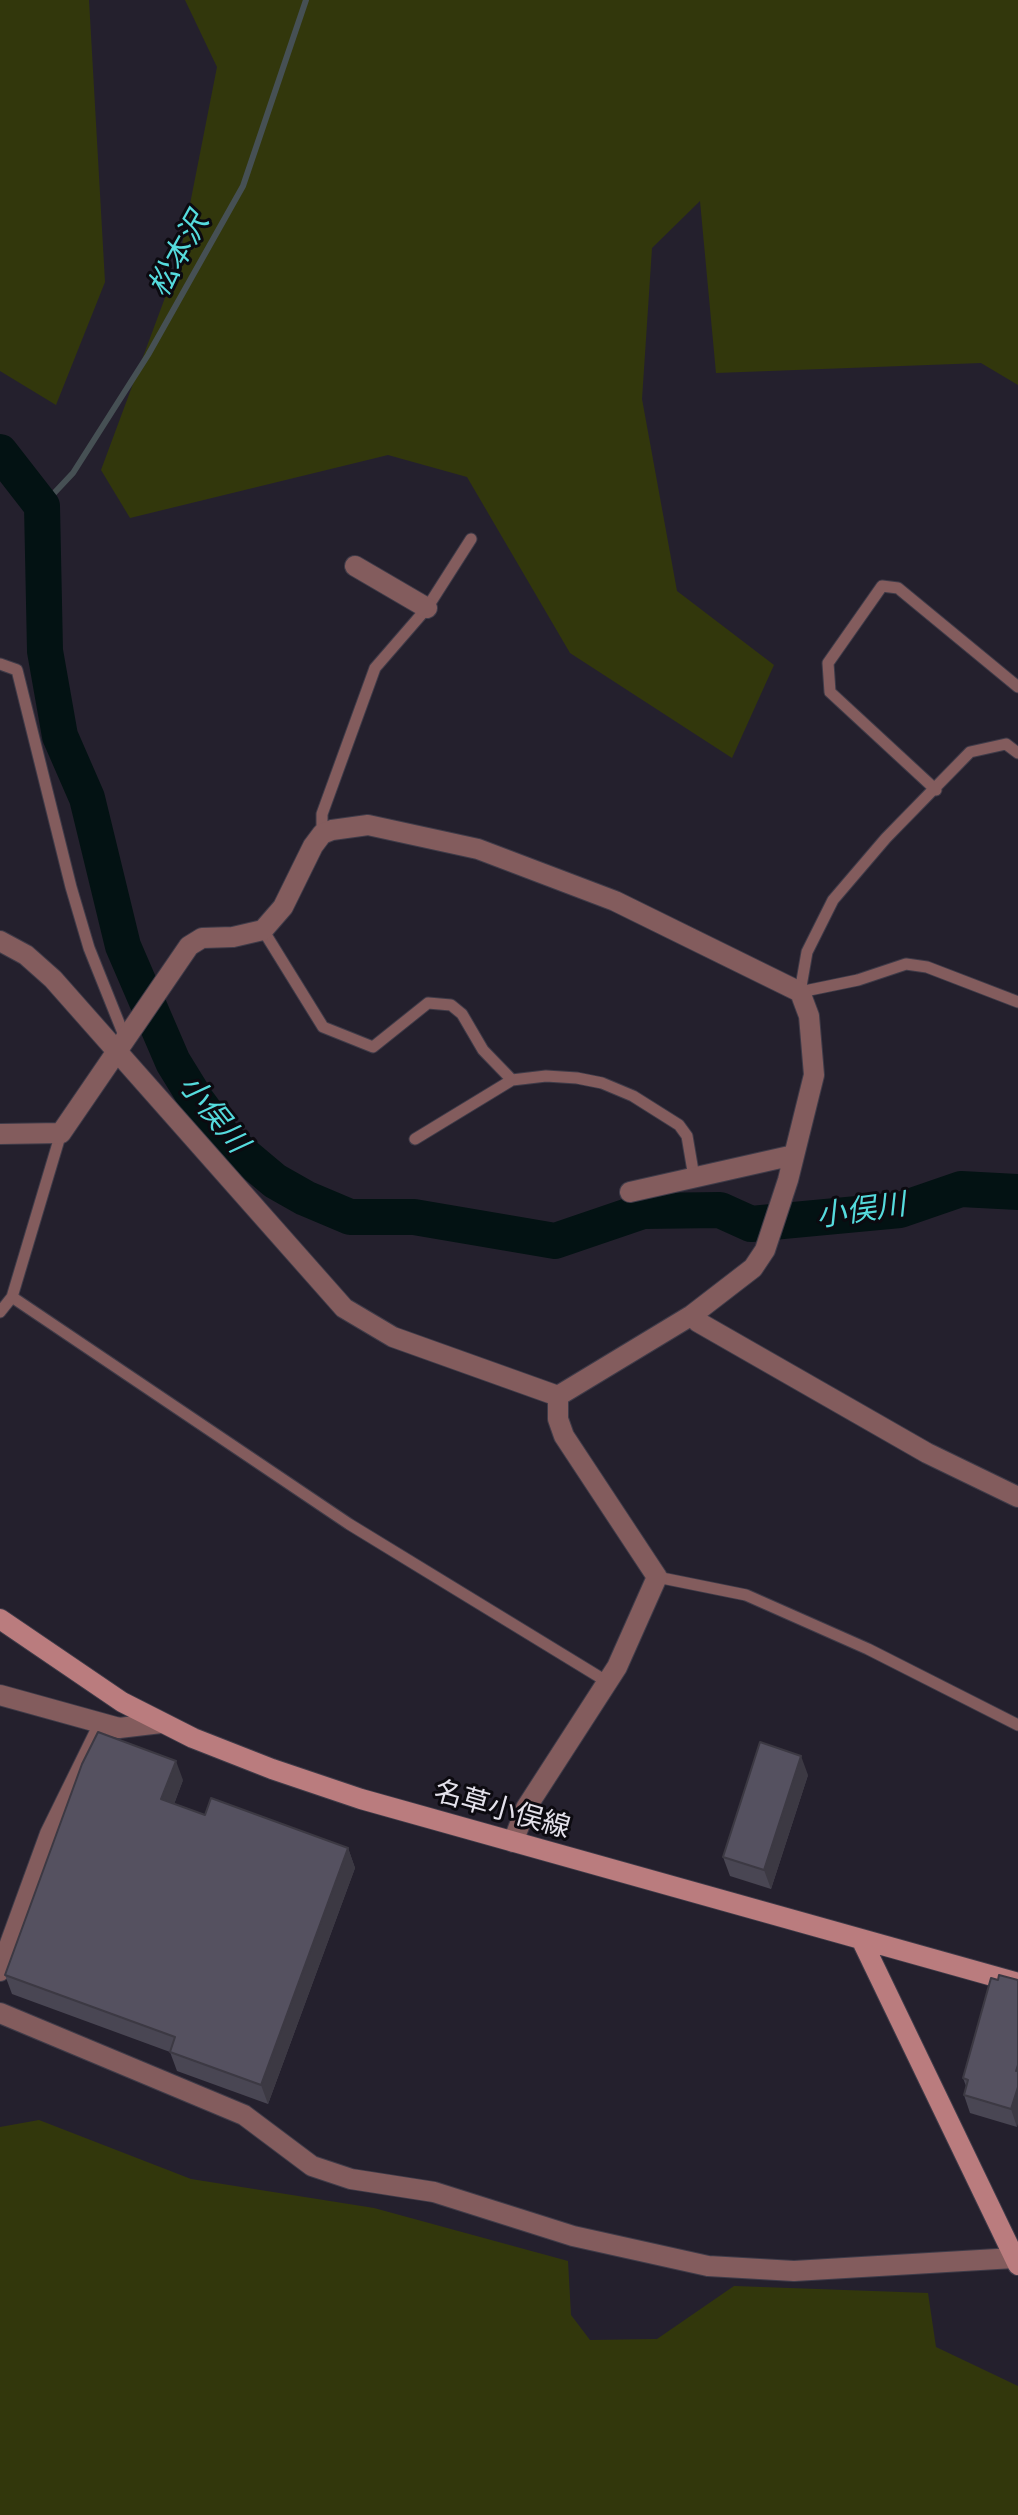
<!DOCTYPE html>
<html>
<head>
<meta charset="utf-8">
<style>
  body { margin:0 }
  canvas { display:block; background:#24202d }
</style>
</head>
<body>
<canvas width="1018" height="2515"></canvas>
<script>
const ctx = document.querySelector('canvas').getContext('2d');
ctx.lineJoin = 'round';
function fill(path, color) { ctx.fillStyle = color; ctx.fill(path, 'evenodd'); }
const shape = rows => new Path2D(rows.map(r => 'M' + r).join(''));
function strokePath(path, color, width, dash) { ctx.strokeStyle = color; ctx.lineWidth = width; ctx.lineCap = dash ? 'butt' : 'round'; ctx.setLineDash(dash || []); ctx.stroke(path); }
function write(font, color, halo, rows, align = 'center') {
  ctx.font = font + ' Quicksand,"Noto Sans JP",sans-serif'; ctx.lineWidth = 6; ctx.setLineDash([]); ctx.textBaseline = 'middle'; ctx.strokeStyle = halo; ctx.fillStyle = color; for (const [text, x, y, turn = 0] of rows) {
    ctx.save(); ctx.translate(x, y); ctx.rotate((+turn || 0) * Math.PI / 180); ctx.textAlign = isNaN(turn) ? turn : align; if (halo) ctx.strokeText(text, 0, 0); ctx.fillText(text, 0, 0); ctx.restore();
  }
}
const green = shape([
  [0,0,89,0,105,282,56,405,0,371],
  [185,0,1018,0,1018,385,981,363,716,373,700,201,652,248,642,399,677,591,774,665,732,758,570,653,467,477,388,455,130,518,101,470,179,260,217,67],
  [39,2120,191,2179,374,2208,568,2261,571,2315,590,2340,657,2339,734,2286,928,2293,936,2347,1018,2386,1018,2515,0,2515,0,2127]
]);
const stream = shape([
  [42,506,73,473,148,355,243,186,306,0]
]);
const river = shape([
  [0,452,42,506,45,651,60,736,87,798,123,946,173,1062,197,1101,225,1139,275,1181,305,1198,350,1217,414,1217,555,1241,643,1211,720,1210,751,1224,900,1210,961,1189,1018,1192]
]);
const lane = shape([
  [0,664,17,670,71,887,89,948,125,1038],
  [1018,753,1006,744,970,752,886,838,833,900,807,952,800,992,858,980,906,964,927,967,1018,1002],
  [936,790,830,692,828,663,882,586,898,588,1018,687],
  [322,834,322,814,375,668,427,608,471,539],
  [263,930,323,1027,373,1047,428,1003,451,1005,462,1014,483,1050,512,1080],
  [415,1139,512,1080,546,1076,577,1078,602,1083,633,1096,679,1125,687,1136,694,1177],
  [12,1297,349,1524,606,1681],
  [0,1312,12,1297,61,1133],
  [657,1577,746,1595,868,1649,1018,1725]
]);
const street = shape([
  [355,566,427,608],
  [0,941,26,955,53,979,344,1308,393,1337,558,1396],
  [0,1134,61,1133,189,946,202,938,233,937,263,930,283,907,313,846,322,834,332,830,368,825,478,849,615,901,800,992,809,1016,814,1075,788,1180,765,1250,753,1268,692,1315,558,1396,558,1419,564,1436,657,1577,617,1667,526,1808,513,1842],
  [630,1192,794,1155],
  [692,1315,698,1322,927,1453,1018,1497],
  [0,1695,119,1728,161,1723],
  [0,1971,50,1834,104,1724],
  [0,2013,244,2115,312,2166,351,2179,434,2192,573,2236,708,2266,794,2271,1014,2258]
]);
const secondary = shape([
  [0,1619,122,1702,193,1738,272,1769,361,1799,1018,1983],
  [862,1941,1018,2265]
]);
const wall = shape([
  [808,1775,771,1889,730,1876,723,1857],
  [183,1780,174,1804,205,1815,348,1848,355,1868,268,2104,177,2071,170,2052,12,1994,5,1975],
  [998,1980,1017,2127,970,2113,964,2095,966,2086,963,2078]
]);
const shadedWall = shape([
  [801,1756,808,1775,771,1889,764,1870],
  [176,1761,183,1780,169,1818,161,1799],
  [348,1848,355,1868,268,2104,261,2085],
  [1018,2087,1018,2124,1017,2127,1011,2109]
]);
const building = shape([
  [98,1732,176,1761,161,1799,205,1815,211,1798,348,1848,261,2085,170,2052,175,2037,5,1975,82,1764,98,1732],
  [760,1742,801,1756,764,1870,723,1857,760,1742],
  [999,1975,1018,1980,1018,2065,1016,2071,1018,2069,1018,2087,1011,2109,964,2095,968,2080,963,2078,991,1978,998,1980,999,1975]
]);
const streetNames = [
  ["名草小俣線",502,1810,16]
];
const waterNames = [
  ["松本沢",179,255,-61],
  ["小俣川",213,1114,51],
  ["小俣川",861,1211,-8]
];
fill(green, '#32370c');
strokePath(stream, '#465054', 6);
strokePath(river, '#031213', 36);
strokePath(lane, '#3f3b48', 13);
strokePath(street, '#3f3b48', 22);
strokePath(secondary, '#3f3b48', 22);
strokePath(lane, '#835c5d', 11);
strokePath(street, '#835c5d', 20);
strokePath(secondary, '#ba7c7e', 20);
fill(wall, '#494653');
fill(shadedWall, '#3c3943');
fill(building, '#555160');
strokePath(building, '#3c3943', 2);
write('28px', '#e4e1eb', '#0c0a10', streetNames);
write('italic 30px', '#55dbdd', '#0c0a10', waterNames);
</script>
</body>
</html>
